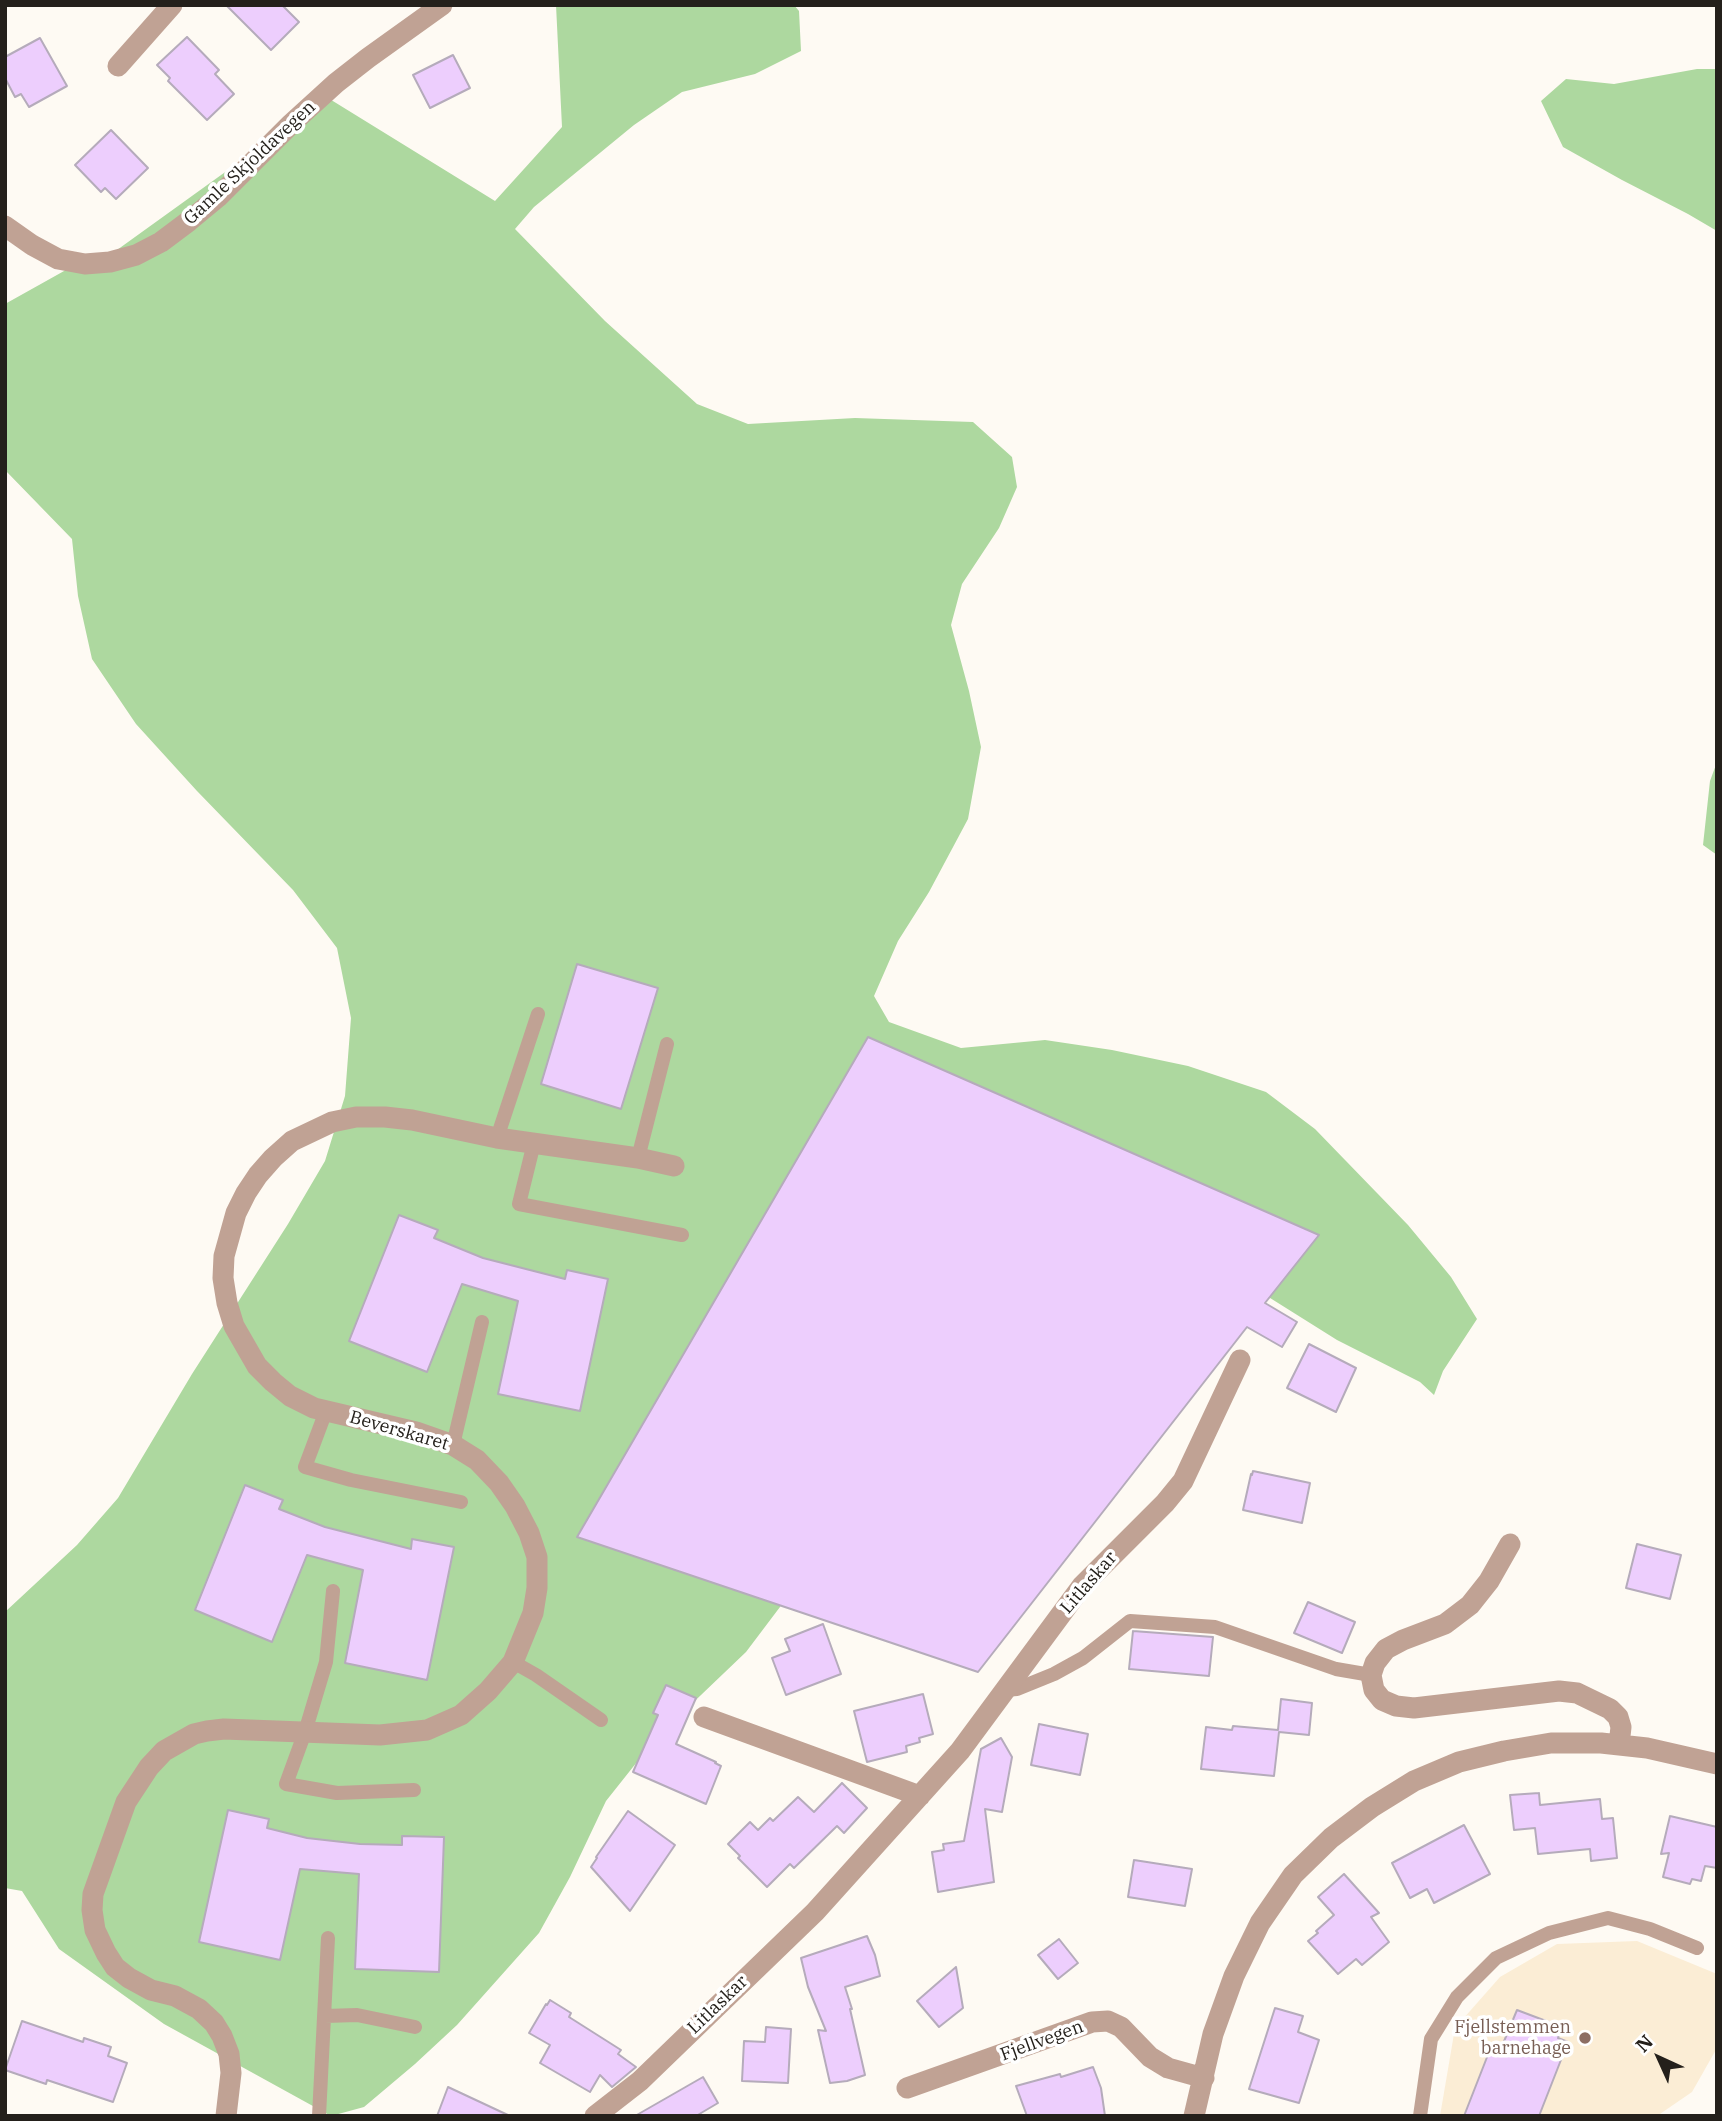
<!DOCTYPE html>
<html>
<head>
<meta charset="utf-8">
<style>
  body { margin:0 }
  #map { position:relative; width:1722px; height:2121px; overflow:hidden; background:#fefaf3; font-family:"IBM Plex Serif",serif }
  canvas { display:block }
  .frame { position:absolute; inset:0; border:7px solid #24201b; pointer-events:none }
  .north { position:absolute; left:1624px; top:2023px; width:70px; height:70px; -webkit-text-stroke:5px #fff; paint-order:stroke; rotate:315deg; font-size:19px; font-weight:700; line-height:28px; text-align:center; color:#24201b }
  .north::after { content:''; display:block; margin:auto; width:24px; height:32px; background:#24201b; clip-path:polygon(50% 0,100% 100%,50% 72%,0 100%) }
</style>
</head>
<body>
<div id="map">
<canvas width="1722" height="2121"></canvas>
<div class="frame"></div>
<div class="north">N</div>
</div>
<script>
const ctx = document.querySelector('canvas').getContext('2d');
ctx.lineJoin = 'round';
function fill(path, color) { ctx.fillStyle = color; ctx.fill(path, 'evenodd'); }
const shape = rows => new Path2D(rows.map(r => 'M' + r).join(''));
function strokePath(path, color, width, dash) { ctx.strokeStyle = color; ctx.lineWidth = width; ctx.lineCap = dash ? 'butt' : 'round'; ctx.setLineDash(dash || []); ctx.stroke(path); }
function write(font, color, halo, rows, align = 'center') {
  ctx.font = font + ' "IBM Plex Serif",serif'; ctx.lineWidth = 7; ctx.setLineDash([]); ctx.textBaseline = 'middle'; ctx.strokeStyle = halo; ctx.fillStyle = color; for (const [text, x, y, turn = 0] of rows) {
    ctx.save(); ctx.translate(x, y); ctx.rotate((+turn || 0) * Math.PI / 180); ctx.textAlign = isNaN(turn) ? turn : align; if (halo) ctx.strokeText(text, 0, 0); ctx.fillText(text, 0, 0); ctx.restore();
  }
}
const built = shape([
  [1637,1941,1717,1974,1717,2048,1692,2092,1657,2116,1440,2116,1455,2028,1500,1977,1557,1944]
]);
const forest = shape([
  [556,5,794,5,799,11,801,51,755,74,682,92,634,125,534,207,515,229,605,321,697,404,748,424,855,418,973,422,1012,457,1017,487,999,528,962,584,951,625,969,691,981,747,968,819,929,892,898,941,874,996,889,1022,961,1048,1045,1040,1112,1050,1188,1066,1266,1092,1315,1129,1408,1225,1451,1277,1477,1319,1443,1371,1434,1395,1420,1382,1337,1340,1243,1281,783,1603,746,1652,656,1738,606,1801,570,1877,539,1933,457,2025,415,2064,364,2107,331,2116,164,2024,59,1949,22,1891,5,1888,5,1612,77,1545,118,1498,192,1374,288,1224,325,1161,345,1096,351,1018,337,948,293,890,197,791,136,724,92,659,78,596,72,539,5,470,5,304,73,266,110,255,328,98,495,201,562,127],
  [1697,69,1717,69,1717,231,1688,214,1622,180,1563,147,1541,101,1566,79,1614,84],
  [1717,762,1717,855,1703,845,1710,781]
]);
const building = shape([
  [226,5,282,5,299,22,271,50,226,5],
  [187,37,219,70,215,74,234,94,207,120,168,81,170,78,157,65,187,37],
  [40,38,67,86,29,107,21,94,15,97,5,78,5,57,40,38],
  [453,55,470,88,430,108,413,75,453,55],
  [111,130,148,168,116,199,105,188,101,192,75,165,111,130],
  [577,964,658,988,621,1109,541,1084,577,964],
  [868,1037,1319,1235,1265,1303,1297,1322,1282,1347,1247,1327,978,1672,577,1537,868,1037],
  [399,1215,438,1230,434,1238,483,1258,565,1279,567,1270,608,1279,580,1411,498,1394,518,1301,462,1284,427,1372,349,1341,399,1215],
  [1309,1344,1356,1368,1336,1412,1287,1388,1309,1344],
  [1253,1471,1310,1483,1302,1523,1243,1510,1251,1474,1252,1475,1253,1471],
  [245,1485,283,1500,279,1509,325,1527,411,1549,412,1539,454,1547,427,1680,345,1663,363,1570,307,1555,272,1642,195,1610,245,1485],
  [1637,1544,1681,1555,1670,1599,1626,1588,1637,1544],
  [1308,1602,1355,1622,1342,1653,1294,1633,1308,1602],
  [823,1624,841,1674,786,1695,772,1658,790,1651,785,1639,823,1624],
  [1133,1631,1213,1637,1209,1676,1129,1669,1133,1631],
  [666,1685,696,1698,676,1744,716,1762,715,1763,721,1766,706,1804,633,1772,658,1715,653,1713,666,1685],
  [923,1694,933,1734,919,1738,920,1742,906,1746,907,1752,867,1762,854,1711,923,1694],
  [1281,1699,1312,1703,1309,1735,1279,1732,1274,1776,1201,1769,1206,1727,1232,1730,1233,1726,1278,1730,1281,1699],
  [1039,1724,1088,1734,1080,1775,1031,1765,1039,1724],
  [1001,1738,1012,1757,1002,1812,985,1809,994,1882,938,1892,932,1852,944,1850,943,1844,964,1841,981,1749,1001,1738],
  [842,1783,867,1808,844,1833,837,1826,794,1868,790,1864,767,1887,738,1858,740,1856,728,1844,750,1822,758,1830,770,1818,773,1821,798,1797,814,1812,842,1783],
  [1539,1793,1540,1805,1600,1799,1602,1819,1613,1818,1617,1858,1591,1861,1590,1849,1538,1854,1535,1828,1514,1830,1510,1795,1539,1793],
  [228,1810,269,1819,267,1828,307,1838,360,1844,402,1845,402,1836,444,1837,439,1972,355,1969,359,1874,300,1869,280,1960,199,1942,228,1810],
  [628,1811,675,1845,630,1911,591,1867,597,1858,596,1857,628,1811],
  [1670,1816,1717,1827,1717,1868,1705,1866,1701,1881,1692,1879,1690,1884,1663,1877,1669,1853,1661,1854,1670,1816],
  [1464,1825,1490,1874,1434,1903,1427,1889,1410,1898,1392,1863,1464,1825],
  [1134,1860,1192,1869,1185,1906,1128,1897,1134,1860],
  [1344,1874,1379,1913,1371,1917,1389,1942,1362,1965,1356,1959,1338,1974,1308,1941,1318,1933,1316,1931,1334,1915,1318,1897,1344,1874],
  [867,1936,875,1955,880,1976,845,1987,852,2009,850,2009,865,2075,847,2081,830,2083,818,2030,826,2031,808,1987,801,1958,867,1936],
  [1059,1939,1078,1963,1058,1979,1038,1955,1059,1939],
  [956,1967,963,2008,939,2027,917,2001,956,1967],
  [550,2000,571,2013,569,2017,621,2050,618,2054,636,2067,612,2087,600,2075,590,2092,540,2063,550,2045,529,2033,546,2004,547,2005,550,2000],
  [1275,2008,1303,2016,1298,2032,1319,2040,1299,2103,1249,2089,1275,2008],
  [1517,2010,1562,2027,1558,2038,1568,2042,1539,2116,1464,2116,1491,2047,1500,2051,1517,2010],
  [22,2021,83,2042,84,2038,111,2047,108,2056,127,2063,113,2102,47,2080,46,2084,5,2070,22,2021],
  [766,2027,791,2029,788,2083,742,2081,744,2041,765,2042,766,2027],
  [1093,2067,1101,2088,1105,2116,1027,2116,1016,2086,1060,2074,1061,2077,1093,2067],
  [703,2077,718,2103,696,2116,635,2116,703,2077],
  [448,2087,510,2116,437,2116,448,2087]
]);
const lane = shape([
  [497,1138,538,1014],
  [534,1143,519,1204,682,1235],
  [638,1158,667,1044],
  [326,1411,305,1467,351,1480,461,1502],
  [453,1445,482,1322],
  [333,1591,326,1662,305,1732,286,1784,337,1793,414,1790],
  [513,1662,536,1675,601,1720],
  [1005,1690,1017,1689,1054,1674,1083,1658,1130,1621,1215,1627,1336,1669,1371,1675],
  [325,2016,357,2015,415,2027],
  [319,2116,328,1938],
  [1420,2116,1431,2039,1457,1997,1496,1958,1549,1933,1608,1918,1650,1929,1697,1948]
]);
const street = shape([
  [118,66,172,5],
  [5,226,32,245,58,259,85,264,110,262,136,255,161,242,189,221,218,197,291,124,336,83,368,58,442,5],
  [1510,1544,1489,1581,1470,1605,1445,1624,1403,1640,1386,1649,1375,1663,1371,1675,1374,1690,1382,1700,1396,1706,1414,1708,1559,1691,1577,1693,1610,1709,1618,1717,1621,1727,1619,1745],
  [704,1717,920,1796],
  [907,2088,1092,2022,1108,2021,1121,2027,1150,2057,1168,2068,1204,2078],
  [226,2116,231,2073,229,2054,222,2036,214,2023,199,2009,175,1996,151,1990,129,1978,115,1967,106,1953,95,1930,92,1910,93,1894,126,1802,149,1767,164,1751,194,1734,207,1731,224,1729,380,1735,427,1730,461,1715,488,1691,513,1662,533,1613,537,1588,537,1557,529,1533,515,1506,499,1483,477,1460,453,1445,416,1432,314,1408,290,1396,273,1382,257,1366,234,1326,227,1303,223,1278,224,1256,236,1213,246,1193,258,1175,273,1158,292,1141,332,1122,356,1117,385,1117,412,1120,497,1138,638,1158,674,1166],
  [595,2116,640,2081,815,1912,960,1751,1082,1586,1165,1503,1183,1481,1240,1360],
  [1194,2116,1213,2034,1234,1976,1260,1923,1293,1875,1331,1838,1372,1807,1414,1781,1459,1762,1504,1751,1551,1743,1601,1743,1647,1748,1717,1764]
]);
const markers = [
  [1585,2038,7,"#8d6e63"]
];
const streetNames = [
  ["Gamle Skjoldavegen",250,163,-43],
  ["Beverskaret",399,1431,16],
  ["Litlaskar",1089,1583,-49],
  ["Litlaskar",718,2005,-44],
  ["Fjellvegen",1042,2041,-20]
];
const educationNames = [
  ["Fjellstemmen",1571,2028],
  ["barnehage",1571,2049]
];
fill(built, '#fbedd5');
fill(forest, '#add89f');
fill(building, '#edcefd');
strokePath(building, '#b5abbb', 2);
strokePath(lane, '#c0a294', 14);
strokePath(street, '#c0a294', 21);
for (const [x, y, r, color] of markers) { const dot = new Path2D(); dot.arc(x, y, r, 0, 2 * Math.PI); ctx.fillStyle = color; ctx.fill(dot); strokePath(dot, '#fff', 2.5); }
write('18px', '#24201b', '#fff', streetNames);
write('18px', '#785e54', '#fff', educationNames, 'right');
</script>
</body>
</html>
